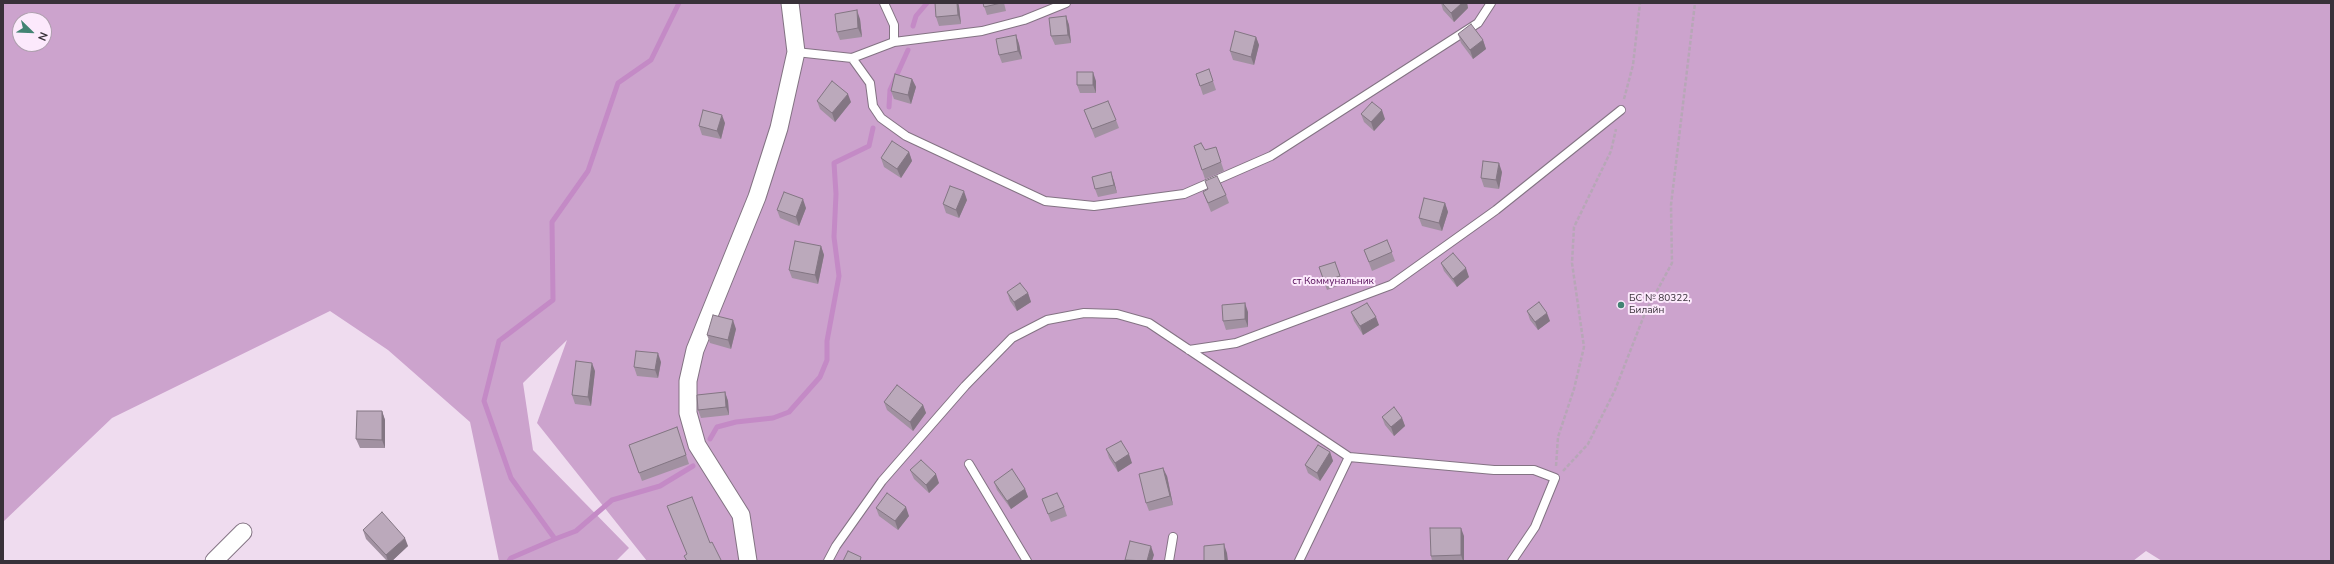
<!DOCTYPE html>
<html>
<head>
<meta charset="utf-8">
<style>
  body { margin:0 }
  #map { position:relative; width:2334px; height:564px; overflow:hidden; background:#efdcef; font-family:"Nunito Sans",sans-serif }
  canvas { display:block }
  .frame { position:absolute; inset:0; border:4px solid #383139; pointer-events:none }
  .north { position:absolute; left:12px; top:12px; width:40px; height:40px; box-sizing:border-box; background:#fce9fc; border:1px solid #ae9fae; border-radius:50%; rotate:113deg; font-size:11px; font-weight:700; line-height:16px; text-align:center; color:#383139 }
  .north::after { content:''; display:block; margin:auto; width:14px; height:18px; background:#428373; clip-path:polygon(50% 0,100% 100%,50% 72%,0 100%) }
</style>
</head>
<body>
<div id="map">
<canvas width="2334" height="564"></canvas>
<div class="frame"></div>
<div class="north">N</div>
</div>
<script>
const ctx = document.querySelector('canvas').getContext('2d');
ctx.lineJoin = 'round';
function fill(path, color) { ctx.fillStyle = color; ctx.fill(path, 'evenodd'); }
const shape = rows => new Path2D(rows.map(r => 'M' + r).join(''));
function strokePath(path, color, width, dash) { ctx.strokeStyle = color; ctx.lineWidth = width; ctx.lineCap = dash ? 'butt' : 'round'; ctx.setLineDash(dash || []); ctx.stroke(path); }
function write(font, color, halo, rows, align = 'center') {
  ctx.font = font + ' "Nunito Sans",sans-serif'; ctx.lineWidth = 4; ctx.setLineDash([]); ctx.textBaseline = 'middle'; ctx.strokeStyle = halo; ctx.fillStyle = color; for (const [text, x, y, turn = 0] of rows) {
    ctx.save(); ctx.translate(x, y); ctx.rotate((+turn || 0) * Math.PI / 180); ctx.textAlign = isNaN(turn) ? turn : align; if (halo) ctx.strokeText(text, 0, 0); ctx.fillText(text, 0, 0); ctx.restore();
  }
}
const green = shape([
  [3,3,2331,3,2331,561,2162,561,2146,551,2133,561,647,561,537,423,567,340,523,383,533,450,629,548,616,561,499,561,470,422,388,350,330,311,112,418,3,522],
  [20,20,44,20,44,44,20,44]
]);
const stream = shape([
  [913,26,916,16,927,3],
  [889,107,890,90,908,50],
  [710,439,717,427,736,422,773,418,789,412,820,377,827,360,827,341,839,276,834,237,836,194,834,163,869,146,873,128],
  [555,539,576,531,612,500,660,486,693,466],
  [509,561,511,558,555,539,511,478,484,401,499,341,553,300,552,222,588,171,618,83,651,60,679,3]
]);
const path = shape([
  [1624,99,1633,65,1640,3],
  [1556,466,1558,437,1574,389,1584,347,1572,263,1574,227,1611,151,1616,129],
  [1563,471,1588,444,1615,390,1645,313,1672,263,1671,205,1695,3]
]);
const service = shape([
  [884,3,894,25,894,42],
  [796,52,852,58,894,42,982,31,1024,20,1066,3],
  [852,58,870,83,873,106,881,118,906,136,1045,201,1094,206,1184,194,1271,156,1478,23,1491,3],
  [1189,350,1236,343,1391,285,1496,210,1621,110],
  [969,464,1027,561],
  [828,561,836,546,882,481,965,386,1012,338,1047,320,1084,313,1117,314,1149,323,1349,457,1494,470,1534,470,1555,478,1535,527,1512,561],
  [1169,561,1173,537],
  [1299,561,1349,457]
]);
const minor = shape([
  [214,561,243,532],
  [748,561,741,515,697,445,688,413,688,381,695,350,757,197,779,128,796,52,790,3]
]);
const wall = shape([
  [935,3,958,3,959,6,961,24,939,26,936,17],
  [983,3,1004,3,1006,11,987,15],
  [1441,3,1467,3,1468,8,1454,22,1443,10],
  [1066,16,1069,25,1071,43,1055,45,1051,36],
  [860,19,862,37,840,40,837,32],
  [1458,34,1483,40,1486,49,1473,59,1461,43],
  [1016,35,1019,44,1022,59,1002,63,999,55],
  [1256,37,1259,45,1254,65,1233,60,1230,51],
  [1209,69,1216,90,1203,95,1196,74],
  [912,79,916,87,911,104,894,99,891,91],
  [1096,81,1096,93,1080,93,1077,85],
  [817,101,851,102,835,122,820,109],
  [1084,110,1116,120,1119,128,1095,138],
  [1361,114,1385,119,1374,131,1364,122],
  [725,123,721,139,702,135,699,126],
  [1194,146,1205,150,1216,147,1224,171,1205,179],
  [909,152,912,161,901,178,884,167,881,158],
  [1502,172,1499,189,1484,187,1481,178],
  [1114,181,1117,193,1098,197,1095,189],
  [1203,192,1226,195,1229,203,1211,212],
  [967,200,959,218,946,213,943,204],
  [1445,203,1448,212,1442,231,1422,226,1419,218],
  [806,208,799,226,780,218,777,210],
  [1387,240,1395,261,1372,271,1364,250],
  [821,246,824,255,818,284,792,278,789,270],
  [1335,262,1343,284,1327,290,1319,267],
  [1441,263,1469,277,1457,287,1444,271],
  [1007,292,1028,293,1031,302,1017,311,1010,301],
  [1527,311,1550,321,1538,330,1530,320],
  [1248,312,1248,327,1226,330,1223,321],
  [1351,312,1379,325,1363,335,1354,321],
  [736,329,731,349,710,343,707,335],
  [661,362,658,378,637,376,634,367],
  [595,371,591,406,575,404,572,395],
  [725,392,728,401,729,415,701,418,698,410],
  [884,402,923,405,926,413,913,431,887,410],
  [382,411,385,420,385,448,360,448,356,439],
  [1382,417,1402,418,1405,426,1394,436,1385,425],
  [677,427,689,464,642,481,629,445],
  [1106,449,1132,463,1118,472,1109,458],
  [1330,452,1333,461,1320,481,1308,473,1305,465],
  [910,470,939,483,929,493,914,479],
  [1167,476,1173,505,1149,511,1146,503],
  [994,482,1025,489,1028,497,1011,509,997,490],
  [1042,499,1064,507,1067,516,1051,522],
  [876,508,909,516,898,530,879,516],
  [363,530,408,546,392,561,387,561,366,539],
  [1464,536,1464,561,1432,561,1431,556]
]);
const shadedWall = shape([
  [957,3,958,3,959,6,961,24,958,15],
  [1462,3,1467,3,1468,8,1454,22,1451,13],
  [857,10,860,19,862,37,858,28],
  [1066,16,1069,25,1071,43,1068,35],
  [1016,35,1019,44,1022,59,1018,51],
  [1256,37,1259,45,1254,65,1251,57],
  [1483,40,1486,49,1473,59,1470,50],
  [1093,72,1096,81,1096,93,1093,85],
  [912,79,916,87,911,104,908,95],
  [848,94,851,102,835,122,832,113],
  [1382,110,1385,119,1374,131,1371,122],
  [722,115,725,123,721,139,717,131],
  [909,152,912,161,901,178,897,169],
  [1499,163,1502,172,1499,189,1496,180],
  [1111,172,1114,181,1117,193,1114,185],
  [964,191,967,200,959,218,956,210],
  [803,199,806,208,799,226,796,217],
  [1445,203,1448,212,1442,231,1439,223],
  [821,246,824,255,818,284,815,275],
  [1466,268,1469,277,1457,287,1453,279],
  [1028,293,1031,302,1017,311,1014,302],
  [1245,303,1248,312,1248,327,1245,319],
  [1547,313,1550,321,1538,330,1535,322],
  [1376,317,1379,325,1363,335,1360,326],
  [733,320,736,329,731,349,728,340],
  [658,353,661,362,658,378,655,370],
  [592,363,595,371,591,406,588,397],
  [725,392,728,401,729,415,726,407],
  [923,405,926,413,913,431,910,422],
  [382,411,385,420,385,448,382,440],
  [1402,418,1405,426,1394,436,1391,427],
  [1330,452,1333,461,1320,481,1317,473],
  [1129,454,1132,463,1118,472,1115,463],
  [1163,468,1167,476,1173,505,1170,496],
  [936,474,939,483,929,493,926,485],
  [1025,489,1028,497,1011,509,1007,501],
  [906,507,909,516,898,530,895,521],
  [1461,528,1464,536,1464,561,1463,561,1461,555],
  [405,538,408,546,392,561,388,561,386,555],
  [1224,544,1227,553,1228,561,1225,561],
  [1151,546,1154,555,1152,561,1147,561]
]);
const building = shape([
  [935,3,957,3,958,15,936,17,935,3],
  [983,3,1001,3,984,7,983,3],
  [1442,3,1462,3,1451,13,1442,3],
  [857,10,858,28,837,32,835,14,857,10],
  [1066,16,1068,35,1051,36,1049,18,1066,16],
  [1471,24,1483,40,1470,50,1458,34,1471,24],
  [1235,31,1256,37,1251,57,1230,51,1235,31],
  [1016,35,1018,51,999,55,996,39,1016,35],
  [1209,69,1213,81,1200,86,1196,74,1209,69],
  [1077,72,1093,72,1093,85,1077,85,1077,72],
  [895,74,912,79,908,95,891,91,895,74],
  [832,81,848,94,832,113,817,101,832,81],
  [1108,101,1116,120,1092,129,1084,110,1108,101],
  [1372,102,1382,110,1371,122,1361,114,1372,102],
  [703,110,722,115,717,131,699,126,703,110],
  [892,141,909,152,897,169,881,158,892,141],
  [1201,143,1205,150,1216,147,1221,162,1202,170,1194,146,1201,143],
  [1483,161,1499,163,1496,180,1481,178,1483,161],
  [1111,172,1114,185,1095,189,1092,177,1111,172],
  [1217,176,1226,195,1208,203,1203,192,1208,189,1205,181,1217,176],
  [950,186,964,191,956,210,943,204,950,186],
  [784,192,803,199,796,217,777,210,784,192],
  [1424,198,1445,203,1439,223,1419,218,1424,198],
  [1387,240,1392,252,1369,262,1364,250,1387,240],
  [795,241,821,246,815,275,789,270,795,241],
  [1453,253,1466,268,1453,279,1441,263,1453,253],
  [1335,262,1340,276,1324,281,1319,267,1335,262],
  [1020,283,1028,293,1014,302,1007,292,1020,283],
  [1539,302,1547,313,1535,322,1527,311,1539,302],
  [1245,303,1245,319,1223,321,1222,305,1245,303],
  [1367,303,1376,317,1360,326,1351,312,1367,303],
  [713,315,733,320,728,340,707,335,713,315],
  [636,351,658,353,655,370,634,367,636,351],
  [576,361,592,363,588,397,572,395,576,361],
  [897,385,923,405,910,422,884,402,897,385],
  [725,392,726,407,698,410,697,395,725,392],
  [1394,407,1402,418,1391,427,1382,417,1394,407],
  [357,411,382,411,382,440,356,439,357,411],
  [677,427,686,455,639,473,629,445,677,427],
  [1121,441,1129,454,1115,463,1106,449,1121,441],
  [1318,445,1330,452,1317,473,1305,465,1318,445],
  [921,460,936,474,926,485,910,470,921,460],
  [1163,468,1170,496,1146,503,1139,474,1163,468],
  [1012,469,1025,489,1007,501,994,482,1012,469],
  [887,493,906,507,895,521,876,508,887,493],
  [1057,493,1064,507,1048,514,1042,499,1057,493],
  [692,497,710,543,712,542,721,560,720,561,687,561,684,556,687,554,667,506,692,497],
  [382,512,405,538,386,555,363,530,382,512],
  [1430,528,1461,528,1461,555,1431,556,1430,528],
  [1130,541,1151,546,1147,561,1125,560,1130,541],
  [1224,544,1225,561,1204,561,1204,546,1224,544],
  [848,551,861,557,860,561,843,561,848,551]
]);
const markers = [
  [1621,305,4,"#428373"]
];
const parkNames = [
  ["ст Коммунальник",1333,282]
];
const poiNames = [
  ["БС № 80322,",1629,299],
  ["Билайн",1629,311]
];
fill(green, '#cca3cd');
strokePath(stream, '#c48ac6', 5);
strokePath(service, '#837383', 10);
strokePath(minor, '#837383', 19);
strokePath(path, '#b7a7b7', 2.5, [4, 2]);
strokePath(service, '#fff', 8);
strokePath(minor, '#fff', 17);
fill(wall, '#a191a1');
fill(shadedWall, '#837683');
fill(building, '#bba9bb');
strokePath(building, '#837683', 1);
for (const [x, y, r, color] of markers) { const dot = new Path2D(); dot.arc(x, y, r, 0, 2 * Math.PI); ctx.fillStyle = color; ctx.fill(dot); strokePath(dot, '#fce9fc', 1.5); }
write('10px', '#550e59', '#fce9fc', parkNames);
write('10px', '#383139', '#fce9fc', poiNames, 'left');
</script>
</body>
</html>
